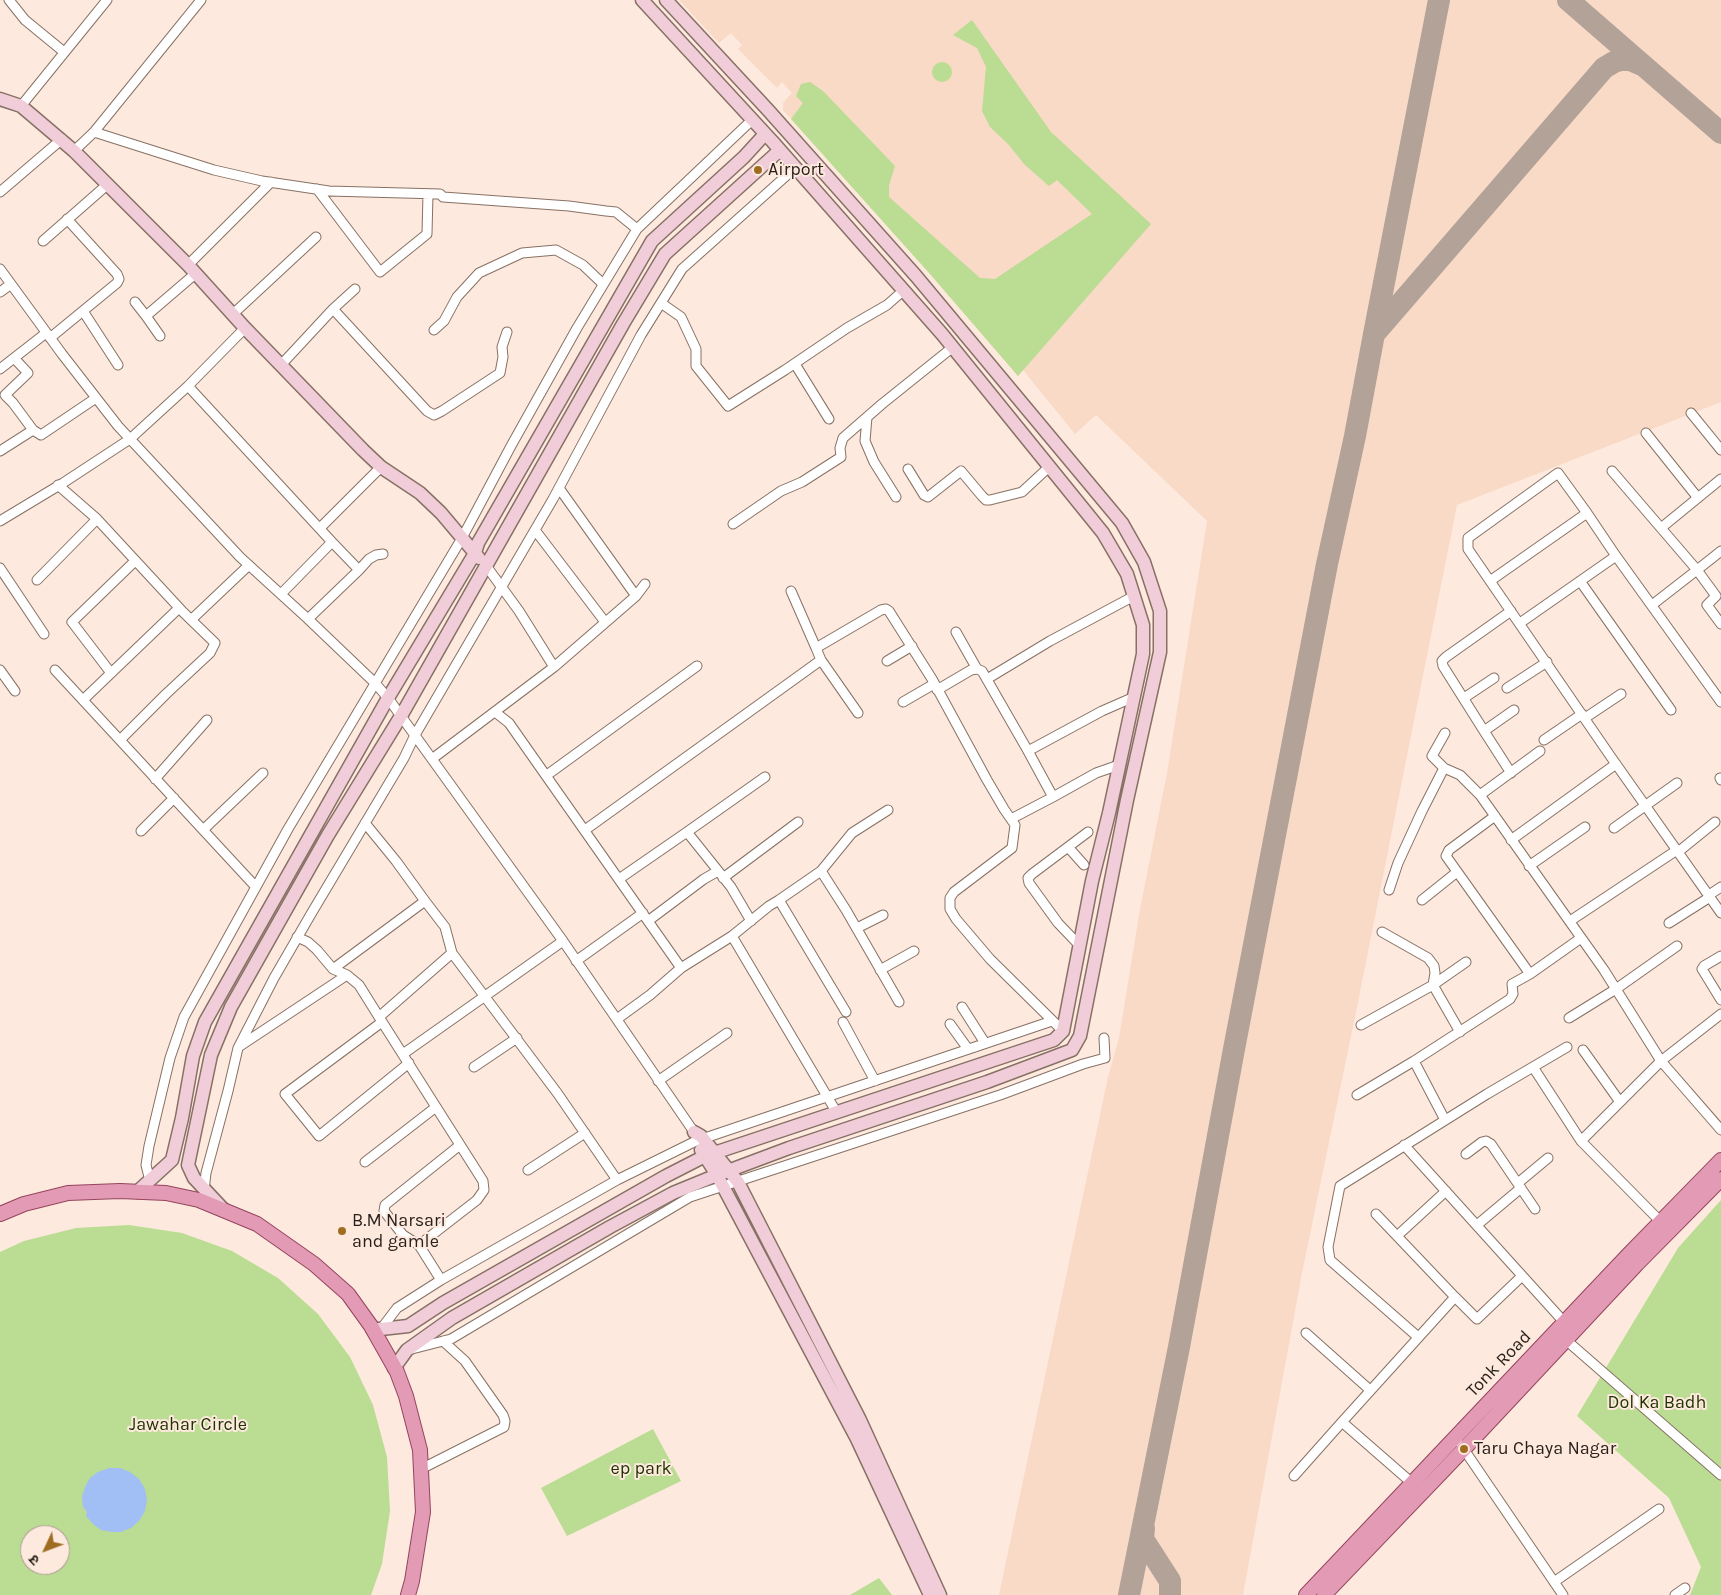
<!DOCTYPE html>
<html>
<head>
<meta charset="utf-8">
<style>
  body { margin:0 }
  #map { position:relative; width:1721px; height:1595px; overflow:hidden; background:#fde9dd; font-family:Karla,"Noto Sans Devanagari",sans-serif }
  canvas { display:block }
  .north { position:absolute; left:20px; top:1525px; width:50px; height:50px; box-sizing:border-box; background:#fde9dd; border:1px solid #a8988f; border-radius:50%; rotate:227deg; font-size:14px; font-weight:700; line-height:20px; text-align:center; color:#281f1a }
  .north::after { content:''; display:block; margin:auto; width:18px; height:22px; background:#9f6d22; clip-path:polygon(50% 0,100% 100%,50% 72%,0 100%) }
</style>
</head>
<body>
<div id="map">
<canvas width="1721" height="1595"></canvas>
<div class="north">उ</div>
</div>
<script>
const ctx = document.querySelector('canvas').getContext('2d');
ctx.lineJoin = 'round';
function fill(path, color) { ctx.fillStyle = color; ctx.fill(path, 'evenodd'); }
const shape = rows => new Path2D(rows.map(r => 'M' + r).join(''));
function strokePath(path, color, width, dash) { ctx.strokeStyle = color; ctx.lineWidth = width; ctx.lineCap = dash ? 'butt' : 'round'; ctx.setLineDash(dash || []); ctx.stroke(path); }
function write(font, color, halo, rows, align = 'center') {
  ctx.font = font + ' Karla,sans-serif'; ctx.lineWidth = 4; ctx.setLineDash([]); ctx.textBaseline = 'middle'; ctx.strokeStyle = halo; ctx.fillStyle = color; for (const [text, x, y, turn = 0] of rows) {
    ctx.save(); ctx.translate(x, y); ctx.rotate((+turn || 0) * Math.PI / 180); ctx.textAlign = isNaN(turn) ? turn : align; if (halo) ctx.strokeText(text, 0, 0); ctx.fillText(text, 0, 0); ctx.restore();
  }
}
const built = shape([
  [679,0,1721,0,1721,402,1457,505,1357,1007,1302,1273,1243,1595,999,1595,1108,1077,1119,1038,1140,909,1167,773,1207,521,1096,415,1075,434,1023,370,1018,376,930,274,783,110,783,103,792,93,782,82,777,88,738,49,742,45,731,33,719,43]
]);
const green = shape([
  [972,20,1051,132,1151,224,1018,376,930,274,791,119,803,103,796,96,801,84,810,82,823,91,895,166,889,185,889,197,980,278,995,279,1092,214,1057,180,1049,186,1024,164,1009,145,990,127,982,111,986,67,977,48,953,35],
  '932 72a10 10 0 1 1 20 0a10 10 0 1 1-20 0Z',
  [1721,1200,1721,1595,1690,1595,1701,1567,1669,1498,1577,1416,1678,1248],
  [129,1225,182,1233,232,1251,278,1278,318,1314,350,1357,373,1405,387,1457,390,1511,382,1564,371,1595,0,1595,0,1252,24,1241,76,1228],
  [30,1535,60,1535,60,1565,30,1565],
  [653,1429,681,1481,567,1536,541,1488],
  [879,1578,892,1595,850,1595]
]);
const water = shape([
  [109,1468,120,1468,130,1472,139,1479,145,1489,147,1500,145,1511,139,1521,131,1528,121,1532,111,1532,101,1530,93,1524,86,1516,87,1512,83,1507,82,1497,85,1487,90,1478,98,1472]
]);
const taxiway = shape([
  [1568,0,1721,133],
  [1375,333,1604,68,1614,62,1621,60,1630,60,1644,66],
  [1144,1528,1143,1539,1170,1581,1170,1595],
  [1129,1595,1179,1347,1234,1049,1327,564,1355,436,1374,334,1439,0]
]);
const street = shape([
  [9,0,25,20,64,52],
  [21,106,107,0],
  [94,132,214,170,262,181,329,191,440,194,443,197,569,206,606,211,616,212,637,229],
  [74,151,94,132,201,0],
  [317,189,380,272,427,234,428,194],
  [0,192,62,139],
  [43,241,108,184],
  [188,265,271,182],
  [0,269,62,354,118,426,240,557,308,619,375,683,388,698,563,941,694,1132],
  [0,292,11,284],
  [135,302,146,316,195,274],
  [661,303,681,317,696,349,696,366,728,406,785,370,847,328,887,305,904,290],
  [333,309,355,289],
  [83,311,118,365],
  [233,314,316,237],
  [146,316,160,336],
  [434,330,444,321,457,297,479,273,522,253,556,250,583,265,603,284],
  [50,338,117,283,119,279,117,274,67,219],
  [14,358,28,373,5,395,13,403,33,430],
  [795,364,829,419],
  [281,365,333,309,427,411,434,415,442,411,500,373,503,357,502,347,507,332],
  [0,369,46,333],
  [188,386,332,542,281,594],
  [1691,413,1721,450],
  [867,417,865,441,874,462,896,497],
  [1646,433,1698,498],
  [0,451,33,430,41,435,96,398],
  [908,469,924,495,928,497,961,471,982,496,986,500,990,500,1022,492,1049,467],
  [1612,471,1697,570,1652,605],
  [58,485,97,519],
  [559,488,636,596],
  [0,521,63,483,130,439,188,386,245,328],
  [733,524,781,491,802,482,841,457,840,448,843,438,882,404,953,347],
  [320,528,381,467],
  [1661,528,1721,479],
  [535,530,605,622],
  [1721,551,1697,570,1716,596,1707,605,1721,624],
  [1616,556,1721,702],
  [487,567,519,611,554,667],
  [0,568,44,634],
  [359,570,369,559,376,555,383,554],
  [37,580,97,519,183,612,215,643,210,653,166,694,120,740],
  [1490,581,1587,513,1558,473,1468,538,1468,549,1611,757,1721,913],
  [1580,581,1671,710],
  [791,591,816,648],
  [308,619,359,570,332,542],
  [191,620,249,565],
  [1520,623,1616,556,1587,513],
  [956,632,977,669],
  [887,661,912,646],
  [0,670,15,691],
  [55,670,255,886],
  [111,673,72,622,135,561],
  [987,679,1050,641,1134,596],
  [1507,688,1547,662],
  [937,690,971,670,977,669,982,671,1028,751],
  [1464,698,1494,678],
  [83,700,179,608],
  [903,702,934,684],
  [495,712,509,723,681,968,650,995,617,1019],
  [858,713,821,660,816,648,881,610,886,609,889,611,932,679,987,780,1004,809,1015,825,1012,848,954,892,950,898,950,909,956,919,990,959,1063,1031],
  [1585,718,1621,694],
  [1484,731,1443,666,1442,661,1446,657,1511,611],
  [1544,740,1582,714],
  [432,759,554,667,636,596,645,584],
  [1119,765,1096,773,1053,797,1028,751,1102,711,1134,697],
  [1444,768,1432,756,1445,733],
  [1511,773,1484,731,1514,710],
  [547,775,697,666],
  [1720,778,1721,780],
  [155,779,207,720],
  [1480,795,1540,751],
  [1495,816,1449,850,1446,856,1530,974,1581,938],
  [1011,819,1053,797],
  [365,823,396,861,425,901],
  [1614,828,1677,783],
  [203,830,263,773],
  [585,830,821,660],
  [141,831,174,798],
  [687,832,765,777],
  [1511,840,1616,764],
  [1068,847,1084,865],
  [1678,852,1715,822],
  [1529,866,1585,827],
  [821,871,846,910,899,1002],
  [723,878,798,822],
  [619,879,687,832,731,887,751,921],
  [1389,890,1398,863,1422,811,1444,768,1460,775,1480,795,1604,970,1661,1061,1721,1014],
  [1709,895,1721,887],
  [779,900,821,871,852,833,888,810],
  [1422,900,1457,872],
  [648,921,704,879,718,871],
  [1570,921,1677,850],
  [1669,923,1710,897],
  [857,928,883,915],
  [1382,932,1428,958,1434,966,1435,973,1433,985],
  [732,936,769,906,779,900,846,1012],
  [1080,946,1058,923,1029,883,1028,878,1032,874,1088,832],
  [452,953,558,1094,617,1180],
  [1721,956,1704,966,1702,969,1721,1000],
  [576,961,643,913],
  [681,968,732,936,837,1113],
  [333,969,425,901,445,927,452,953,379,1017,359,985,347,975],
  [880,970,914,951],
  [1433,985,1466,962],
  [962,1007,985,1043],
  [379,1017,483,1181,484,1190,477,1200,419,1245,441,1280],
  [1569,1018,1616,989,1677,946],
  [382,1022,285,1094,319,1136,409,1063],
  [843,1022,875,1081],
  [950,1024,968,1049],
  [1361,1025,1433,985,1460,1032],
  [240,1046,347,975,333,969,317,950,308,942,297,937],
  [1583,1050,1620,1102],
  [403,1054,563,941],
  [1414,1061,1510,999,1513,994,1512,984,1530,974],
  [474,1067,517,1038],
  [1533,1067,1581,1141,1661,1222],
  [658,1081,727,1033],
  [1357,1095,1414,1061,1445,1120],
  [1581,1141,1661,1061,1721,1130],
  [1404,1145,1564,1322],
  [1466,1154,1482,1142,1486,1141,1491,1144,1535,1209],
  [365,1162,436,1107],
  [528,1170,585,1133],
  [150,1181,146,1165,149,1146,170,1058,184,1017,288,829,462,538,511,446,577,328,637,229,752,120],
  [1518,1183,1548,1158],
  [204,1190,206,1173,228,1091,238,1048,274,978,311,914,404,758,415,735,553,499,641,335,682,269,795,168],
  [1477,1225,1521,1188],
  [1397,1236,1446,1191],
  [419,1245,403,1235,384,1211,385,1205,460,1145],
  [1455,1297,1477,1319,1522,1276],
  [381,1329,397,1308,441,1280,617,1180,696,1141,1052,1021],
  [1306,1333,1370,1390],
  [1418,1337,1330,1260,1328,1247,1340,1186,1487,1094,1567,1047],
  [1566,1340,1721,1475],
  [412,1349,451,1339,690,1197,1000,1095,1083,1064,1105,1058,1104,1038],
  [1342,1422,1455,1297,1376,1214],
  [1461,1445,1563,1595],
  [421,1469,504,1427,505,1421,503,1415,465,1361,443,1341],
  [1294,1476,1342,1422,1412,1483],
  [1554,1582,1659,1509],
  [1675,1595,1685,1588]
]);
const secondary = shape([
  [0,99,21,106,74,151,188,265,245,328,363,450,381,467,420,493,441,513,479,558],
  [694,1132,701,1136,738,1182,742,1190,860,1420,940,1595],
  [701,1150,717,1175,857,1439,930,1595],
  [137,1192,172,1160,182,1118,193,1056,205,1022,388,698,475,553,478,543,652,241,744,157,765,134],
  [224,1210,194,1178,188,1165,211,1055,231,1007,328,835,401,716,623,324,665,254,780,150],
  [372,1329,381,1329,408,1326,443,1303,666,1176,705,1156,1054,1040,1063,1031,1092,881,1109,813,1143,654,1143,625,1127,574,1103,533,942,334,772,141,642,0],
  [394,1368,407,1350,452,1318,610,1227,673,1193,717,1175,789,1148,987,1082,1072,1050,1080,1036,1127,800,1160,652,1160,611,1144,562,1122,523,916,276,768,110,666,0]
]);
const primary = shape([
  [0,1214,24,1204,68,1193,120,1191,166,1193,199,1200,257,1224,314,1264,348,1294,371,1326,397,1372,406,1396,420,1450,423,1512,412,1581,408,1595],
  [1306,1595,1629,1254,1721,1160],
  [1324,1595,1464,1449,1637,1264,1721,1179]
]);
const markers = [
  [758,170,5,"#9f6d22"],
  [342,1231,5,"#9f6d22"],
  [1464,1449,5,"#9f6d22"]
];
const poiNames = [
  ["Airport",768,170],
  ["B.M Narsari",352,1221],
  ["and gamle",352,1242],
  ["Taru Chaya Nagar",1474,1449]
];
const streetNames = [
  ["Tonk Road",1499,1364,-46]
];
const parkNames = [
  ["Dol Ka Badh",1657,1403],
  ["Jawahar Circle",188,1425],
  ["ep park",641,1469]
];
fill(built, '#f9dac6');
fill(green, '#badc93');
fill(water, '#a1bff5');
strokePath(taxiway, '#b2a298', 22);
strokePath(street, '#877164', 11);
strokePath(secondary, '#877164', 15);
strokePath(primary, '#95445e', 16);
strokePath(street, '#fff', 9);
strokePath(secondary, '#f1cdda', 12);
strokePath(primary, '#e39bb5', 14);
for (const [x, y, r, color] of markers) { const dot = new Path2D(); dot.arc(x, y, r, 0, 2 * Math.PI); ctx.fillStyle = color; ctx.fill(dot); strokePath(dot, '#fde9dd', 2); }
write('18px', '#281f1a', '#fde9dd', poiNames, 'left');
write('18px', '#281f1a', '#fde9dd', streetNames);
write('18px', '#1f3300', '#fde9dd', parkNames);
</script>
</body>
</html>
